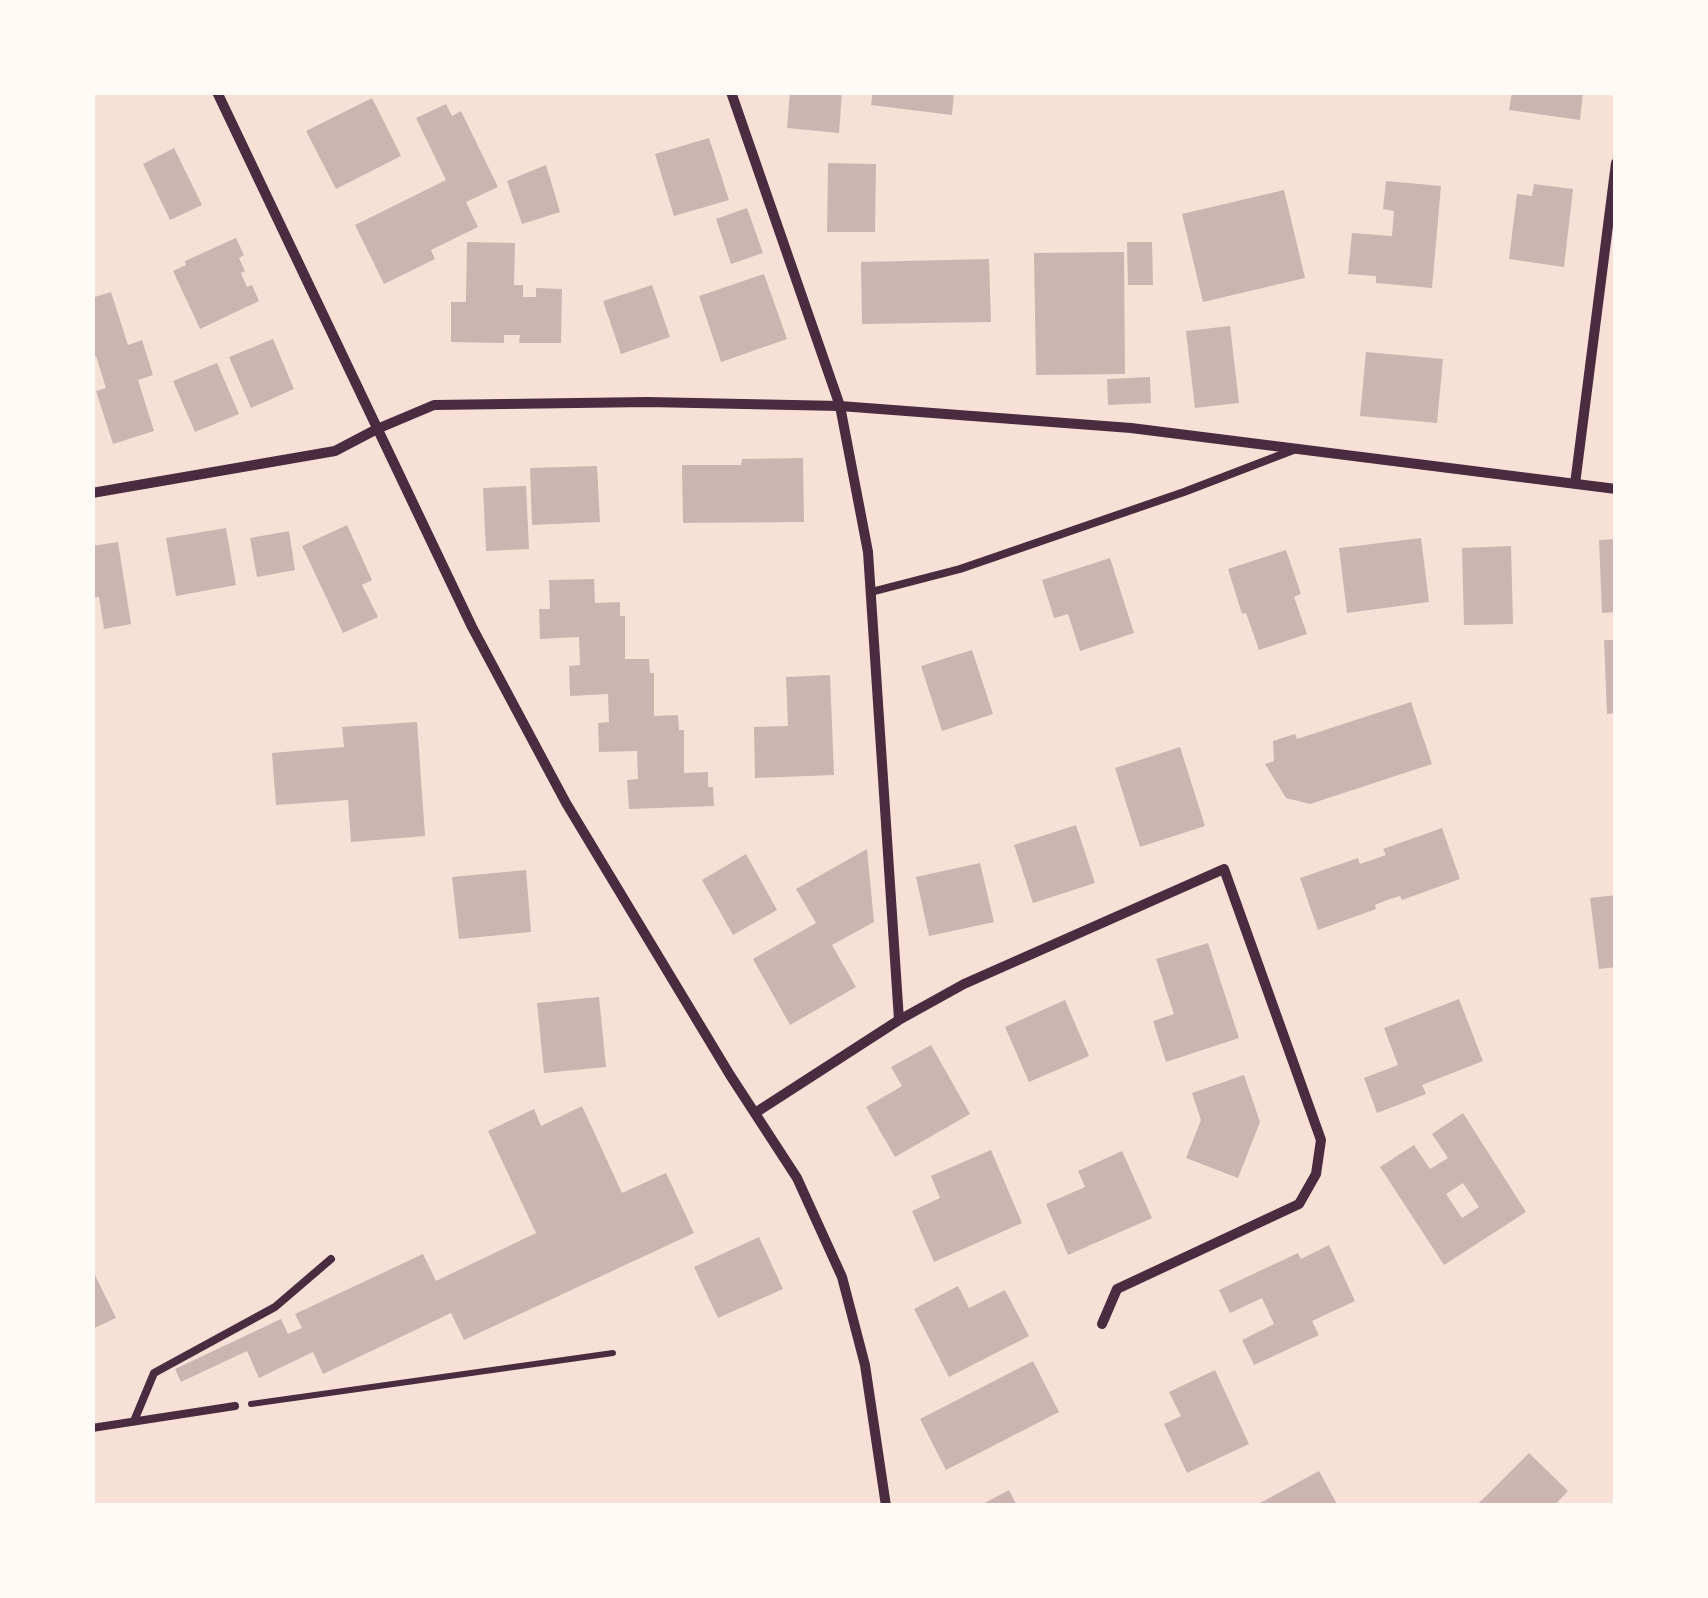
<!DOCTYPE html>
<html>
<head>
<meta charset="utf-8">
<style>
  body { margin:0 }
  #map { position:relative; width:1708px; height:1598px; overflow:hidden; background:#f7e1d7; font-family:Quicksand,sans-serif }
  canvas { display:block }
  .frame { position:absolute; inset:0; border:95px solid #fffaf5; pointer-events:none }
</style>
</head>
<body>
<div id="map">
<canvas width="1708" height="1598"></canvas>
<div class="frame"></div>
</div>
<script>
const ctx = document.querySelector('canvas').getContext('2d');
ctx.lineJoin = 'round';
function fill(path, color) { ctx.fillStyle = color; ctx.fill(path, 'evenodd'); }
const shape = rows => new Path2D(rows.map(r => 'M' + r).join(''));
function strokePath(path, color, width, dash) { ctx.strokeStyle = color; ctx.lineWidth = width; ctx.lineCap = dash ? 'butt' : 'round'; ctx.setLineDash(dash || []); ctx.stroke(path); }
const building = shape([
  [790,92,842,92,839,133,787,128],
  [873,92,954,92,952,115,871,105],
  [1512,92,1583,92,1580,120,1509,110],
  [372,98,401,156,336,189,306,131],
  [446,104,452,116,461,111,498,187,466,202,478,227,431,250,435,259,384,284,355,225,446,180,416,118],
  [709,138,729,200,674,216,655,154],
  [174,148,202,205,170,220,143,164],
  [828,163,876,164,875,232,827,232],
  [546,165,560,212,522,224,507,181],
  [1386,181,1441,186,1432,288,1376,283,1376,276,1348,274,1352,233,1392,236,1394,211,1383,209],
  [1534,184,1573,189,1564,267,1509,259,1517,194,1532,196],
  [1284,190,1305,278,1203,302,1182,214],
  [747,208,763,253,731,264,716,219],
  [236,238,244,255,239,258,245,271,241,273,247,287,252,285,259,301,200,329,173,271,186,265,185,261],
  [467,242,515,243,514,285,523,285,523,297,536,297,536,288,562,289,561,343,519,343,520,335,504,335,504,343,451,342,451,302,466,302],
  [1127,242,1152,242,1153,285,1128,285],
  [1124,252,1125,374,1036,375,1034,253],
  [989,259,991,322,862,324,861,262],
  [764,274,787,339,721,362,699,296],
  [652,285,670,337,621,354,603,301],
  [111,292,128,345,142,340,153,375,138,380,154,431,113,444,96,391,106,388,96,356,92,357,92,298],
  [1230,326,1239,403,1195,408,1186,331],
  [273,339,294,389,251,408,229,357],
  [1366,352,1443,359,1437,423,1360,416],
  [217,363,239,414,195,432,173,381],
  [1150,377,1151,403,1108,405,1107,379],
  [803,458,804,522,683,523,682,465,741,465,742,459],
  [597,466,600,522,532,525,530,468],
  [526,486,529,549,486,551,483,488],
  [347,525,372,580,362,585,378,617,343,633,302,546],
  [226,528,236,585,176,596,166,538],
  [289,531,295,570,257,577,250,538],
  [1421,538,1429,602,1347,613,1339,548],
  [1616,539,1616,612,1602,613,1599,540],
  [118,542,131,624,104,629,99,597,92,598,92,546],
  [1511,546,1513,624,1464,625,1462,548],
  [1286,550,1301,594,1294,597,1307,634,1259,650,1246,613,1242,614,1228,569],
  [1110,558,1134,633,1080,651,1068,614,1054,618,1042,580],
  [594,579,595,603,620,602,620,616,625,616,625,659,649,659,650,673,654,673,654,716,678,715,679,730,684,730,684,773,708,772,708,787,713,787,714,806,629,809,627,780,638,779,637,751,599,752,598,723,609,722,608,694,570,696,569,666,580,665,579,637,540,639,539,609,550,609,549,580],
  [1604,640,1616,640,1616,713,1607,714],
  [972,650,993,714,942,731,921,666],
  [830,675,834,775,755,778,754,727,788,726,786,677],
  [1411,702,1432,764,1310,804,1286,798,1265,764,1274,761,1273,741,1295,734,1297,739],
  [417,722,425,836,351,842,348,800,276,805,272,753,344,747,342,727],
  [1180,747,1205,826,1140,847,1115,768],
  [1076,825,1095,883,1033,903,1014,845],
  [1442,828,1460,879,1402,900,1400,896,1387,900,1375,905,1376,909,1318,930,1300,878,1358,858,1360,864,1386,855,1383,849],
  [867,849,874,922,832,945,856,987,790,1025,753,959,816,923,796,889],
  [746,854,777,910,733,935,702,880],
  [980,863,994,922,929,936,916,877],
  [526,870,531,932,459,939,452,877],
  [1616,895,1616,967,1599,969,1590,898],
  [1208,943,1239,1038,1166,1062,1153,1021,1174,1014,1156,959],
  [599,997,606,1067,544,1073,537,1003],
  [1459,999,1483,1061,1422,1085,1426,1094,1377,1113,1364,1078,1398,1065,1384,1028],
  [1065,1000,1089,1056,1029,1082,1005,1027],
  [931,1045,970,1114,895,1157,866,1107,902,1086,891,1067],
  [1244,1075,1260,1122,1238,1178,1186,1158,1201,1120,1192,1093],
  [582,1106,622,1193,666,1173,694,1233,464,1340,451,1313,323,1374,313,1352,259,1378,247,1351,181,1382,175,1369,281,1319,288,1334,302,1328,295,1314,423,1254,436,1281,536,1233,488,1131,534,1109,541,1126],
  [1463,1113,1526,1212,1444,1265,1380,1167,1414,1145,1430,1169,1448,1158,1432,1134],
  [1463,1183,1479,1207,1462,1218,1446,1194],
  [991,1150,1022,1223,934,1262,912,1211,940,1198,931,1176],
  [1122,1151,1152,1218,1068,1255,1046,1204,1085,1187,1078,1171],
  [759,1237,783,1289,718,1318,694,1267],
  [1329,1245,1355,1301,1312,1321,1319,1335,1254,1365,1242,1340,1274,1324,1262,1298,1230,1313,1219,1290,1298,1253,1301,1259],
  [92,1269,116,1318,92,1329],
  [958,1286,969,1308,1005,1290,1029,1336,949,1377,914,1309],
  [1033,1361,1059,1412,946,1470,920,1419],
  [1215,1370,1249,1444,1187,1473,1164,1424,1181,1416,1169,1392],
  [1529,1453,1568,1491,1554,1506,1474,1506,1481,1501],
  [1319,1471,1338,1506,1261,1506,1260,1503],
  [1009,1490,1017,1506,979,1506]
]);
const path = shape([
  [251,1404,613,1353]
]);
const service = shape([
  [871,592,960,569,1184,492,1296,449],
  [134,1421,154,1373,275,1307,331,1259],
  [92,1428,235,1406]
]);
const minor = shape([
  [217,92,472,627,566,803,730,1075,797,1178,842,1277,865,1365,886,1506],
  [731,92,840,406,868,552,899,1020],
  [1575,484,1616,163],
  [92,493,335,451,377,429,434,405,648,402,840,406,1131,428,1616,489],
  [755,1113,899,1020,964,984,1224,869,1321,1140,1316,1174,1299,1204,1117,1289,1102,1324]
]);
fill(building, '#ccb4b1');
strokePath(path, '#4a2c40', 6);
strokePath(service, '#4a2c40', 8);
strokePath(minor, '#4a2c40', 10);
</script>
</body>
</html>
